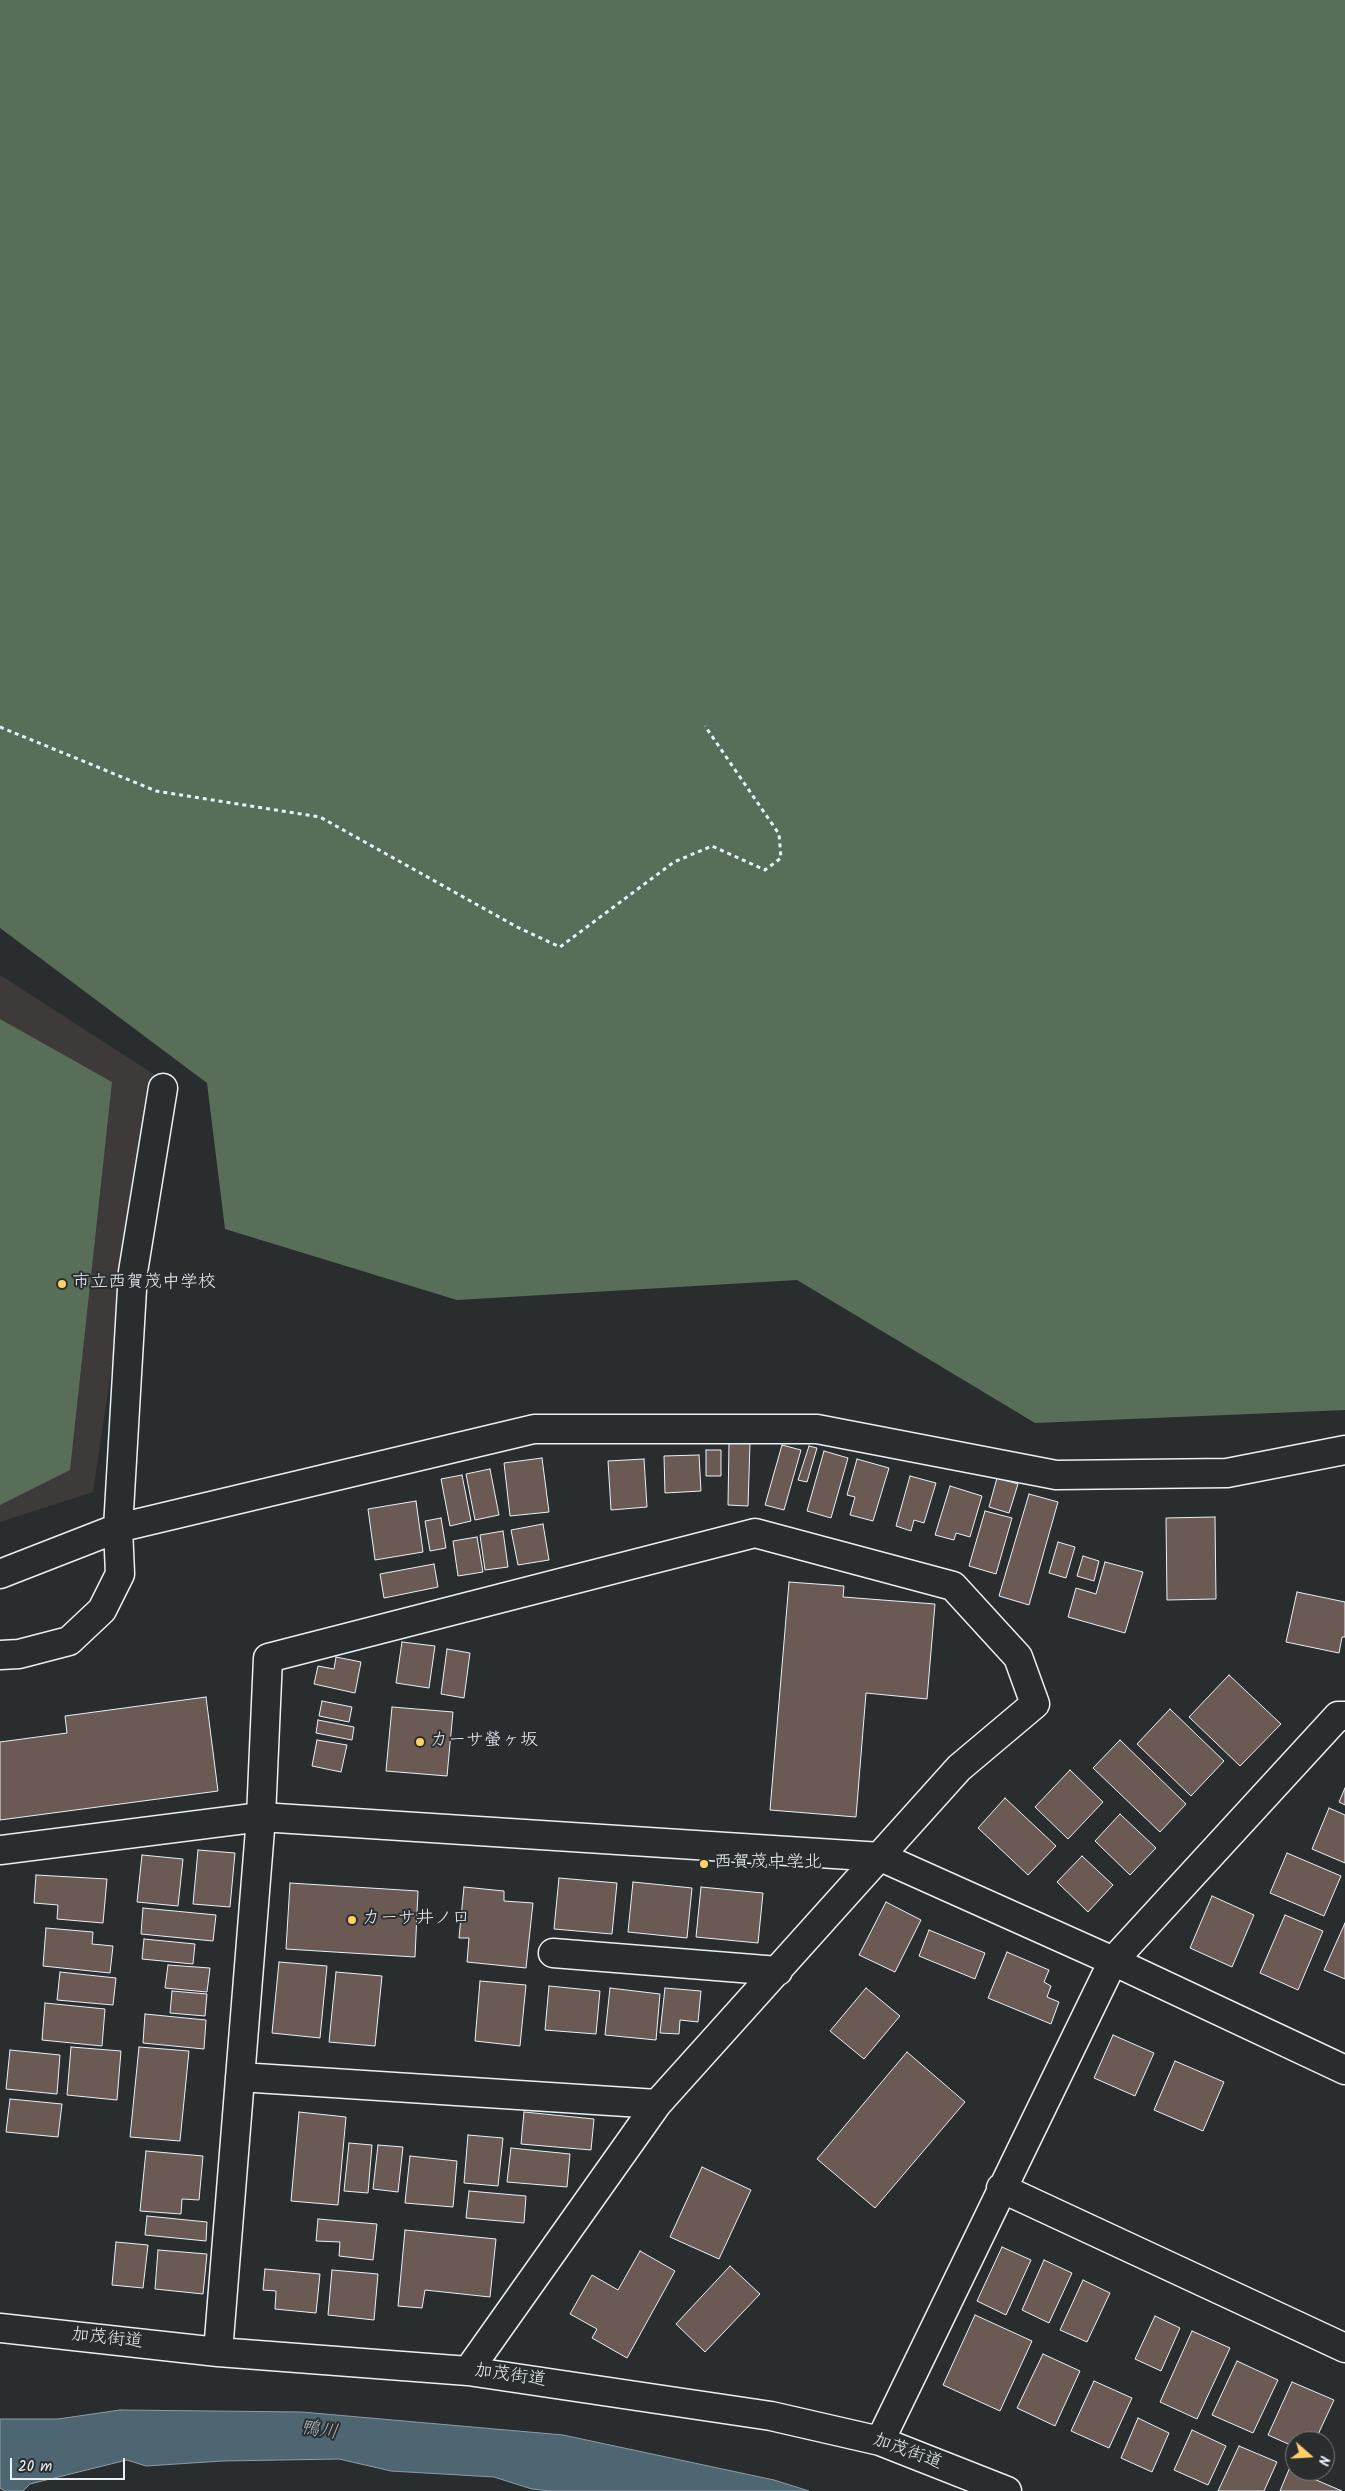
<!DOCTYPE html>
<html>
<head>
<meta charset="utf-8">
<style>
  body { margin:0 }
  #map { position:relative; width:1345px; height:2491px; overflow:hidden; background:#2a2d2e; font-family:Kalam,sans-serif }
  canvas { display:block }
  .north { position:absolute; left:1285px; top:2431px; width:50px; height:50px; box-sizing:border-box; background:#2a2d2e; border:1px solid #767b7f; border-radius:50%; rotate:109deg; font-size:14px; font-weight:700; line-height:20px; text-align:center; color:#e8f1f8 }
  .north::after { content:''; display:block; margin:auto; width:18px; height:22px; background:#ffd166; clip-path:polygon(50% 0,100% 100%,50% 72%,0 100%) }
  .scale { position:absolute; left:10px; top:2458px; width:115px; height:22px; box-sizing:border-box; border:2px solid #e8f1f8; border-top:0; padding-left:6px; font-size:15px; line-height:18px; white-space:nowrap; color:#e8f1f8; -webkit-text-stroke:4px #2a2d2e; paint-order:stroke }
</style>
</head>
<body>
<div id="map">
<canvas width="1345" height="2491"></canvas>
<div class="north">N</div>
<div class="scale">20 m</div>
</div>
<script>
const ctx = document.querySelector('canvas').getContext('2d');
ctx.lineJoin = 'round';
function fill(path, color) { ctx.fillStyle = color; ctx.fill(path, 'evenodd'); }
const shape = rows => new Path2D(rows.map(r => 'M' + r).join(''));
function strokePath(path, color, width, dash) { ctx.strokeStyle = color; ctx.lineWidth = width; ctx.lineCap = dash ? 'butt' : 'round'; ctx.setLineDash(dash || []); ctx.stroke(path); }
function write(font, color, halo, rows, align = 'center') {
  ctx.font = font + ' Kalam,"Klee One",sans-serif'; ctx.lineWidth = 4; ctx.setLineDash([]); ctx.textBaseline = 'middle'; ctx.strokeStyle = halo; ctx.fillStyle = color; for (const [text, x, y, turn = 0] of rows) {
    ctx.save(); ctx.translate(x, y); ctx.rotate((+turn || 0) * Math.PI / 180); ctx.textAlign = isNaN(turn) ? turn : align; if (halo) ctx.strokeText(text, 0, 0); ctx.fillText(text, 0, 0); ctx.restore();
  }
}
const built = shape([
  [0,975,155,1075,93,1492,0,1522]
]);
const green = shape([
  [0,0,1345,0,1345,1410,1035,1423,797,1280,457,1300,225,1229,207,1083,0,928],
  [0,1019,112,1082,70,1470,0,1505]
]);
const water = shape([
  [120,2410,302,2412,563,2435,774,2480,809,2491,551,2491,532,2489,494,2477,391,2471,339,2459,222,2461,146,2466,127,2460,30,2484,23,2491,5,2491,0,2488,0,2419,58,2419,120,2410]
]);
const building = shape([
  [729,1443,750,1443,748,1506,728,1505,729,1443],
  [782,1445,801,1450,784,1510,765,1505,782,1445],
  [809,1446,817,1448,807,1482,798,1480,809,1446],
  [706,1450,721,1450,721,1476,706,1476,706,1450],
  [824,1451,848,1458,831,1518,807,1511,824,1451],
  [699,1455,701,1491,665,1493,664,1456,699,1455],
  [542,1458,549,1512,510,1516,504,1463,542,1458],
  [644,1459,647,1507,611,1510,608,1461,644,1459],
  [857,1459,889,1468,873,1521,850,1515,855,1497,847,1495,857,1459],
  [490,1469,499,1515,475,1520,466,1474,490,1469],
  [462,1475,471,1521,450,1526,441,1479,462,1475],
  [910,1476,936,1483,924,1523,914,1520,911,1531,896,1526,910,1476],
  [997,1478,1018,1484,1009,1513,989,1507,997,1478],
  [950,1486,982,1496,970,1537,956,1533,954,1540,935,1535,950,1486],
  [1029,1494,1058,1502,1029,1605,999,1596,1029,1494],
  [416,1501,423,1552,375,1560,368,1509,416,1501],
  [985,1511,1012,1518,996,1574,969,1566,985,1511],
  [1215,1517,1216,1599,1167,1600,1166,1518,1215,1517],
  [441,1518,446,1548,430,1551,425,1521,441,1518],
  [543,1524,549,1560,518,1565,511,1530,543,1524],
  [503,1531,508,1567,485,1570,480,1535,503,1531],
  [477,1537,483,1572,458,1576,453,1541,477,1537],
  [1058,1542,1075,1547,1066,1578,1049,1573,1058,1542],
  [1083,1556,1099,1561,1094,1581,1077,1576,1083,1556],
  [1105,1562,1143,1572,1125,1633,1068,1617,1076,1588,1096,1594,1105,1562],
  [434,1564,438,1587,384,1598,380,1574,434,1564],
  [789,1582,844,1586,843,1597,935,1604,927,1699,866,1693,856,1817,770,1810,789,1582],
  [1297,1592,1345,1602,1345,1637,1342,1637,1339,1653,1286,1642,1297,1592],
  [402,1642,435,1646,429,1688,396,1683,402,1642],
  [447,1649,470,1653,464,1698,441,1694,447,1649],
  [336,1657,361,1662,355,1693,314,1684,318,1666,334,1669,336,1657],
  [1229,1675,1281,1724,1240,1766,1189,1717,1229,1675],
  [206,1697,218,1791,0,1820,0,1742,67,1733,65,1716,206,1697],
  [322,1701,352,1707,349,1722,319,1716,322,1701],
  [392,1707,453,1712,447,1776,386,1771,392,1707],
  [1170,1709,1224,1761,1191,1796,1137,1744,1170,1709],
  [318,1720,354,1727,352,1740,316,1733,318,1720],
  [317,1740,347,1745,341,1772,312,1766,317,1740],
  [1120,1740,1186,1804,1160,1832,1093,1768,1120,1740],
  [1070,1770,1103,1802,1068,1839,1035,1807,1070,1770],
  [1345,1788,1345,1805,1339,1802,1345,1788],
  [1005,1798,1056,1846,1028,1875,978,1828,1005,1798],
  [1329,1808,1345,1815,1345,1863,1312,1849,1329,1808],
  [1120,1814,1156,1848,1130,1875,1095,1841,1120,1814],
  [198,1850,235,1853,230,1907,193,1904,198,1850],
  [1287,1853,1341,1876,1324,1916,1270,1893,1287,1853],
  [142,1855,183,1859,178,1906,137,1902,142,1855],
  [1082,1856,1113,1885,1088,1912,1057,1882,1082,1856],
  [36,1875,107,1879,103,1923,57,1919,58,1905,34,1903,36,1875],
  [559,1878,617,1883,612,1934,554,1929,559,1878],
  [633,1882,692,1888,687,1938,628,1932,633,1882],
  [290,1883,418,1891,415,1957,286,1949,290,1883],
  [464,1887,504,1891,504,1901,533,1903,526,1968,467,1962,469,1938,459,1938,464,1887],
  [701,1887,763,1893,758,1943,696,1937,701,1887],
  [1212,1896,1254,1915,1232,1967,1190,1948,1212,1896],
  [886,1902,921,1920,895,1972,859,1955,886,1902],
  [143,1908,216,1915,213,1941,141,1934,143,1908],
  [1285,1915,1323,1931,1298,1990,1260,1973,1285,1915],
  [1345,1923,1345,1979,1324,1970,1345,1923],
  [46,1928,93,1932,92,1944,113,1946,110,1973,43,1966,46,1928],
  [929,1930,985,1953,975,1979,919,1956,929,1930],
  [144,1939,195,1944,193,1964,142,1959,144,1939],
  [1007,1952,1049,1970,1044,1982,1051,1986,1047,1997,1059,2002,1051,2024,988,1998,1007,1952],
  [279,1962,327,1966,320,2038,272,2033,279,1962],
  [168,1965,210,1968,207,1992,165,1988,168,1965],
  [60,1972,116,1978,113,2005,57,2000,60,1972],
  [336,1972,382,1976,375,2046,329,2042,336,1972],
  [480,1981,526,1985,520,2046,475,2041,480,1981],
  [549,1986,600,1991,596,2034,545,2030,549,1986],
  [610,1988,660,1994,656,2040,605,2035,610,1988],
  [665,1988,701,1991,698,2022,680,2020,679,2034,660,2033,665,1988],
  [866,1988,900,2016,864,2059,830,2031,866,1988],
  [172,1991,207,1994,205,2016,170,2013,172,1991],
  [45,2003,105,2009,102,2046,42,2040,45,2003],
  [145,2014,206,2020,204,2049,143,2043,145,2014],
  [1113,2035,1154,2053,1135,2096,1094,2078,1113,2035],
  [71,2047,121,2051,117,2100,67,2095,71,2047],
  [139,2047,189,2051,180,2141,130,2137,139,2047],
  [10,2050,60,2055,57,2094,6,2089,10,2050],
  [907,2052,965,2102,875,2208,817,2159,907,2052],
  [1175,2061,1224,2082,1203,2131,1154,2110,1175,2061],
  [10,2099,62,2104,58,2137,6,2132,10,2099],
  [299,2112,346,2117,338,2205,291,2201,299,2112],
  [524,2112,594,2119,591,2150,521,2144,524,2112],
  [468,2135,503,2138,498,2186,464,2183,468,2135],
  [349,2143,372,2145,368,2193,344,2191,349,2143],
  [378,2145,403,2147,398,2192,373,2189,378,2145],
  [511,2148,570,2154,567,2187,507,2182,511,2148],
  [146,2151,203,2156,199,2200,182,2199,181,2214,140,2211,146,2151],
  [410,2156,457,2161,453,2207,405,2203,410,2156],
  [702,2167,751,2190,719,2259,670,2237,702,2167],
  [469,2191,526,2196,524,2223,466,2218,469,2191],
  [147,2216,207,2222,206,2241,145,2235,147,2216],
  [318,2219,377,2224,373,2260,339,2256,340,2242,316,2241,318,2219],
  [405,2230,496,2239,490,2297,425,2290,422,2308,398,2306,405,2230],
  [116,2242,148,2245,143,2288,112,2285,116,2242],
  [1002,2247,1031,2260,1006,2315,977,2301,1002,2247],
  [158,2250,207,2254,203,2294,155,2289,158,2250],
  [640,2251,675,2271,627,2358,592,2338,597,2329,570,2314,592,2275,618,2290,640,2251],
  [1044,2260,1072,2273,1049,2323,1022,2310,1044,2260],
  [730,2266,760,2294,705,2352,676,2324,730,2266],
  [265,2269,320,2274,316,2313,275,2309,276,2291,263,2290,265,2269],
  [332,2270,378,2274,374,2320,328,2315,332,2270],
  [1083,2280,1110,2293,1087,2342,1060,2330,1083,2280],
  [975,2315,1032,2341,1000,2411,943,2385,975,2315],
  [1155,2316,1180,2328,1161,2371,1135,2359,1155,2316],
  [1192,2331,1230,2348,1197,2419,1160,2402,1192,2331],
  [1043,2354,1080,2371,1055,2426,1017,2408,1043,2354],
  [1237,2361,1278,2380,1253,2433,1212,2415,1237,2361],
  [1094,2381,1132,2398,1109,2448,1071,2431,1094,2381],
  [1292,2382,1334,2400,1315,2441,1295,2441,1295,2447,1268,2435,1292,2382],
  [1138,2418,1169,2433,1152,2472,1121,2458,1138,2418],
  [1192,2430,1226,2446,1208,2485,1174,2470,1192,2430],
  [1239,2446,1277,2462,1264,2491,1218,2491,1239,2446],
  [1290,2467,1295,2471,1342,2491,1280,2491,1290,2467]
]);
const path = shape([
  [0,727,156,791,320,817,517,927,560,947,674,862,712,846,765,870,781,858,779,834,705,726]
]);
const minor = shape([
  [0,1574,118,1528,534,1429,817,1429,1056,1475,1227,1473,1345,1450],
  [0,1655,19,1654,69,1641,102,1610,120,1574,118,1528,133,1272,163,1088],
  [0,1850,261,1817,881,1857,1113,1961,1345,2070],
  [553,1953,778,1971],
  [240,2077,657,2104],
  [1001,2188,1345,2348],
  [0,2328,218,2352,468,2371,771,2416,880,2441,1007,2491],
  [218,2352,261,1817,268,1658,755,1533,953,1586,1018,1657,1035,1704,959,1768,657,2104,468,2371],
  [880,2441,1113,1961,1338,1716,1345,1716]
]);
const markers = [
  [62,1284,5,"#ffd166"],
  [420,1742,5,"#ffd166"],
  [704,1864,5,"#ffd166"],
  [352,1920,5,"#ffd166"]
];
const poiNames = [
  ["市立西賀茂中学校",72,1284],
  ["カーサ螢ヶ坂",430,1742],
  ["西賀茂中学北",714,1864],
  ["カーサ井ノ口",362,1920]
];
const streetNames = [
  ["加茂街道",107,2340,6],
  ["加茂街道",510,2377,8],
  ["加茂街道",907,2453,20]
];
const waterNames = [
  ["鴨川",319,2432,8]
];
fill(built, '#3e3a39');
fill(green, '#596e59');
fill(water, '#4e6572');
strokePath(water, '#8c9da8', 1);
fill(building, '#6b5a54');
strokePath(building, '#e8f1f8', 1);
strokePath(minor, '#e8f1f8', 31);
strokePath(path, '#e8f1f8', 3, [4, 4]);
strokePath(minor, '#2a2d2e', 28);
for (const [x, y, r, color] of markers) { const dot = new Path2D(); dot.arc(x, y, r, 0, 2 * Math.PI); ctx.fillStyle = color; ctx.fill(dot); strokePath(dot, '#2a2d2e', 2); }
write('18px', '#e8f1f8', '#2a2d2e', poiNames, 'left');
write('18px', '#e8f1f8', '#2a2d2e', streetNames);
write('italic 19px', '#aab9c2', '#2a2d2e', waterNames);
</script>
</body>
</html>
